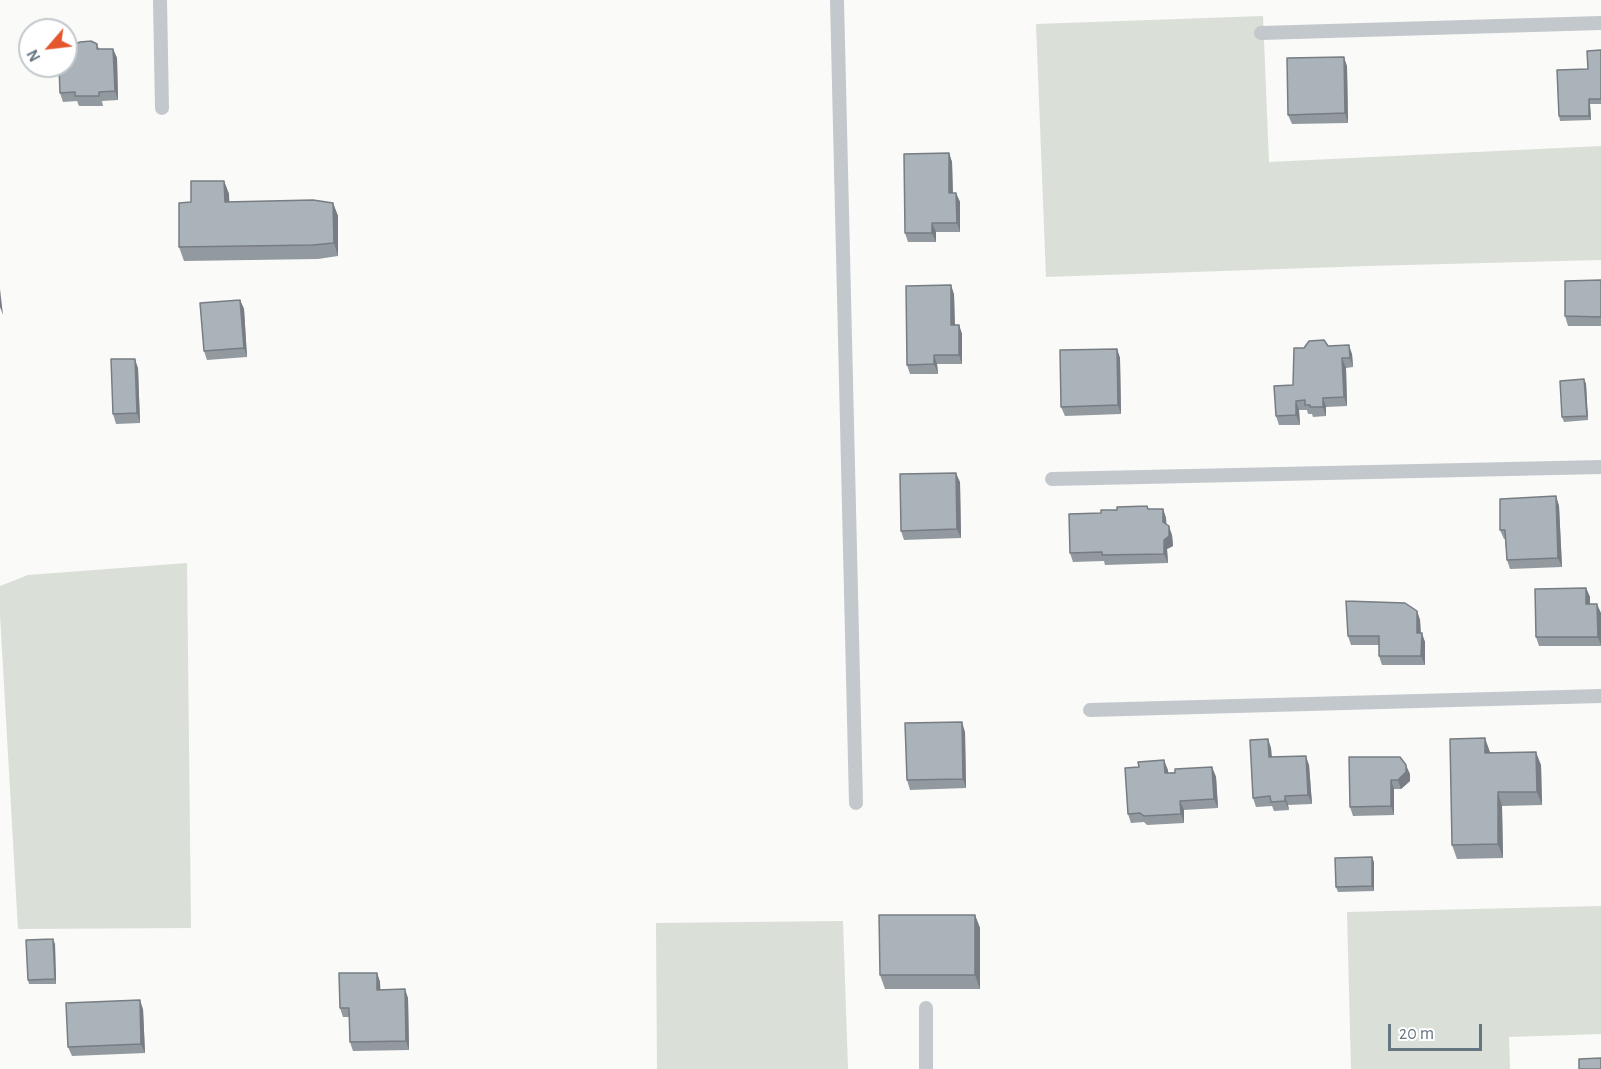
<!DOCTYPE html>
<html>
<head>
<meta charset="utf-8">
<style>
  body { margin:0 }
  #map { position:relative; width:1601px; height:1069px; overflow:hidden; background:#fafaf8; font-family:"Alegreya Sans",sans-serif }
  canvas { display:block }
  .north { position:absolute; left:18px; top:18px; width:60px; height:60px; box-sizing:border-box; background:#fff; border:2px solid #c1c8cd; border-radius:50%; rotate:242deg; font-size:16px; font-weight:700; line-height:24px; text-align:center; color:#657683 }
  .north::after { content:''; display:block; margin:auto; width:21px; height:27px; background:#e4572e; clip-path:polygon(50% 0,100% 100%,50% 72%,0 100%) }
  .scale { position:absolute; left:1388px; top:1024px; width:94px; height:27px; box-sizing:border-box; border:3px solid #657683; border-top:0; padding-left:8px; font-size:18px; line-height:21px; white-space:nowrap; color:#657683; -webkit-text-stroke:4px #fff; paint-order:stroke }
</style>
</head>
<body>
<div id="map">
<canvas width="1601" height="1069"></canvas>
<div class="north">N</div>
<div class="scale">20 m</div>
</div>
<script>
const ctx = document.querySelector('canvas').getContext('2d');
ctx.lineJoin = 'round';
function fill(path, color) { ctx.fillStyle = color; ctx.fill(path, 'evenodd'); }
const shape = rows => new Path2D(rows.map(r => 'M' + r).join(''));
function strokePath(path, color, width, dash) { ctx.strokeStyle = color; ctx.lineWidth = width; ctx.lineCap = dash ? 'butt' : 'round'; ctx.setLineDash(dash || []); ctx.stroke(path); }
const green = shape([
  [1263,16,1269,162,1601,146,1601,260,1368,266,1046,277,1036,24],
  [187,563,191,928,18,929,0,615,0,586,28,575],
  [1601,906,1601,1034,1509,1037,1510,1069,1351,1069,1347,912],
  [843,921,848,1069,657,1069,656,923]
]);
const service = shape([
  [160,0,162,108],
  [837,0,856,803],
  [1261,33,1601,23],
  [1052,479,1601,467],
  [1090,710,1601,696],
  [926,1069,926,1008]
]);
const wall = shape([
  [97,44,99,49,113,49,117,58,118,100,102,101,103,106,79,106,77,101,63,102,60,93,74,49],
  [1601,50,1601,104,1590,104,1591,120,1560,121,1559,116],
  [1347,66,1348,123,1292,124,1288,115],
  [949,153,952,162,953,193,956,193,960,202,960,232,936,232,936,242,908,242,905,233],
  [224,181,229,194,229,202,333,203,338,216,338,256,318,259,184,261,179,247,191,202],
  [1601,280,1601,326,1568,326,1565,316],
  [954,294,955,325,959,325,962,334,962,364,937,364,938,374,910,374,907,365],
  [240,300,244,309,247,357,207,360,204,351],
  [1328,346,1352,354,1353,367,1346,368,1347,406,1326,407,1326,416,1313,417,1312,414,1308,414,1307,410,1299,410,1300,425,1279,425,1276,416,1293,385,1304,348],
  [1117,349,1120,358,1121,414,1065,416,1061,407],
  [138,368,140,423,116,424,113,414],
  [1584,379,1586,384,1588,420,1564,422,1562,417],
  [960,482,961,538,904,540,901,531],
  [1556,496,1559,506,1562,567,1510,569,1507,560,1505,539,1504,539,1500,530],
  [1148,509,1163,509,1166,518,1166,524,1172,535,1173,546,1167,549,1168,563,1105,565,1104,561,1073,562,1070,553,1101,513],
  [1586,588,1590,597,1590,604,1601,613,1601,646,1539,646,1536,637],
  [1417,611,1420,620,1421,633,1425,642,1425,665,1382,665,1379,656,1379,645,1351,645,1348,636],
  [965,732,966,788,910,790,907,780],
  [1268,739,1271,748,1272,757,1309,765,1312,804,1288,805,1289,810,1274,811,1272,806,1256,807,1253,798],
  [1490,752,1541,765,1542,805,1502,806,1503,858,1457,859,1452,845],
  [1349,757,1410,774,1410,781,1401,789,1394,789,1394,815,1353,816,1350,807],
  [1164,760,1168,773,1212,767,1216,777,1218,808,1184,810,1184,823,1147,825,1144,822,1131,823,1128,814,1139,767],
  [1374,862,1374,891,1338,892,1336,887],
  [975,915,980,928,980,989,885,989,880,975],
  [55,944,56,984,29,984,28,980],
  [377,973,380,982,380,990,408,998,409,1050,353,1051,350,1042,349,1017,343,1017,340,1008],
  [143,1009,145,1053,72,1056,68,1047]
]);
const shadedWall = shape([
  [113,49,117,58,118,100,115,91],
  [1344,57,1347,66,1348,123,1345,113],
  [1589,99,1590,104,1591,120,1589,116],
  [949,153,952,162,953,202,949,193],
  [224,181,229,194,230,215,225,202],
  [956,193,960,202,960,232,957,223],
  [333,203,338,216,338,256,334,243],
  [932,223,936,232,936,242,932,233],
  [951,285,954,294,955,334,951,325],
  [0,289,3,315,0,307],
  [240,300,244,309,247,357,244,348],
  [959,325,962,334,962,364,959,355],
  [1349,345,1352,354,1353,367,1350,358],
  [1117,349,1120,358,1121,414,1118,405],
  [934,355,937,364,938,374,934,364],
  [1342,358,1346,368,1347,406,1344,397],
  [135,359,138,368,140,423,137,413],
  [1584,379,1586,384,1588,420,1587,416],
  [1323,398,1326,407,1326,416,1323,407],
  [1296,401,1299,410,1300,425,1296,415],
  [956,473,960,482,961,538,957,529],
  [1556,496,1559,506,1562,567,1558,558],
  [1163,509,1166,518,1167,531,1163,522],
  [1169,526,1172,535,1173,546,1167,549,1168,563,1164,554,1164,540],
  [1586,588,1590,597,1590,613,1586,604],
  [1597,604,1601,613,1601,645,1598,637],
  [1417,611,1420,620,1421,642,1417,633],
  [1422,633,1425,642,1425,665,1421,656],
  [962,722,965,732,966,788,963,779],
  [1485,738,1490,752,1490,766,1485,753],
  [1268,739,1271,748,1272,767,1269,757],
  [1536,752,1541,765,1542,805,1537,792],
  [1306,756,1309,765,1312,804,1308,795],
  [1164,760,1168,770,1169,783,1165,773],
  [1406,765,1410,774,1410,781,1401,789,1398,780],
  [1212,767,1216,777,1218,808,1214,799],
  [1391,780,1394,789,1394,815,1391,806],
  [1498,792,1502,806,1503,858,1498,844],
  [1285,796,1288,805,1289,810,1285,801],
  [1180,801,1184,810,1184,823,1181,814],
  [1372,857,1374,862,1374,891,1372,886],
  [975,915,980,928,980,989,975,975],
  [53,939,55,944,56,984,55,979],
  [377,973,380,982,381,999,377,990],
  [405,989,408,998,409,1050,406,1041],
  [140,1000,143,1009,145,1053,141,1044]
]);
const building = shape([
  [91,41,97,44,97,49,113,49,115,91,99,92,99,96,75,96,75,92,60,93,59,66,66,66,66,49,74,49,73,45,80,42,91,41],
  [1601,50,1601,99,1589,99,1589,116,1559,116,1557,70,1588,69,1587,51,1601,50],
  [1344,57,1345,113,1288,115,1287,58,1344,57],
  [949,153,949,193,956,193,957,223,932,223,932,233,905,233,904,154,949,153],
  [191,181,224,181,225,202,313,200,333,203,334,243,313,245,179,247,179,203,191,202,191,181],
  [1601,280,1601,317,1565,316,1565,281,1601,280],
  [951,285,951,325,959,325,959,355,934,355,934,364,907,365,906,286,951,285],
  [240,300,244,348,204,351,200,303,240,300],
  [1324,340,1328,346,1349,345,1350,358,1342,358,1344,397,1323,398,1323,407,1310,407,1310,405,1305,405,1305,400,1296,401,1296,415,1276,416,1274,386,1293,385,1294,348,1304,348,1309,341,1324,340],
  [1117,349,1118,405,1061,407,1060,350,1117,349],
  [111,359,135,359,137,413,113,414,111,359],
  [1584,379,1587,416,1562,417,1560,381,1584,379],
  [956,473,957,529,901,531,900,474,956,473],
  [1556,496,1558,558,1507,560,1505,530,1500,530,1500,499,1556,496],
  [1147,506,1148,509,1163,509,1163,522,1169,526,1169,536,1164,540,1164,554,1102,555,1102,552,1070,553,1069,514,1101,513,1101,510,1117,510,1117,507,1147,506],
  [1586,588,1586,604,1597,604,1598,637,1536,637,1535,589,1586,588],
  [1346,601,1405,603,1417,611,1417,633,1422,633,1421,656,1379,656,1379,636,1348,636,1346,601],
  [962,722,963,779,907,780,905,723,962,722],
  [1485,738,1485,753,1536,752,1537,792,1498,792,1498,844,1452,845,1450,739,1485,738],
  [1268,739,1269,757,1306,756,1308,795,1285,796,1285,801,1271,802,1270,796,1253,798,1250,740,1268,739],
  [1349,757,1400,757,1406,765,1406,772,1398,780,1391,780,1391,806,1350,807,1349,757],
  [1164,760,1165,773,1175,773,1175,769,1212,767,1214,799,1180,801,1181,814,1144,816,1140,813,1128,814,1125,768,1139,767,1138,762,1164,760],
  [1372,857,1372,886,1336,887,1335,858,1372,857],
  [879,915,975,915,975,975,880,975,879,915],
  [53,939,55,979,28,980,26,940,53,939],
  [339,973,377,973,377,990,405,989,406,1041,350,1042,349,1008,340,1008,339,973],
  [140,1000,141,1044,68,1047,66,1003,140,1000],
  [1601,1058,1601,1069,1579,1069,1579,1059,1601,1058]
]);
fill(green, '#dadfd7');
strokePath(service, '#c3c8cc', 14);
fill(wall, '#929a9f');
fill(shadedWall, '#777d82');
fill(building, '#aab3b9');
strokePath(building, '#777d82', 1.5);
</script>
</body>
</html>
